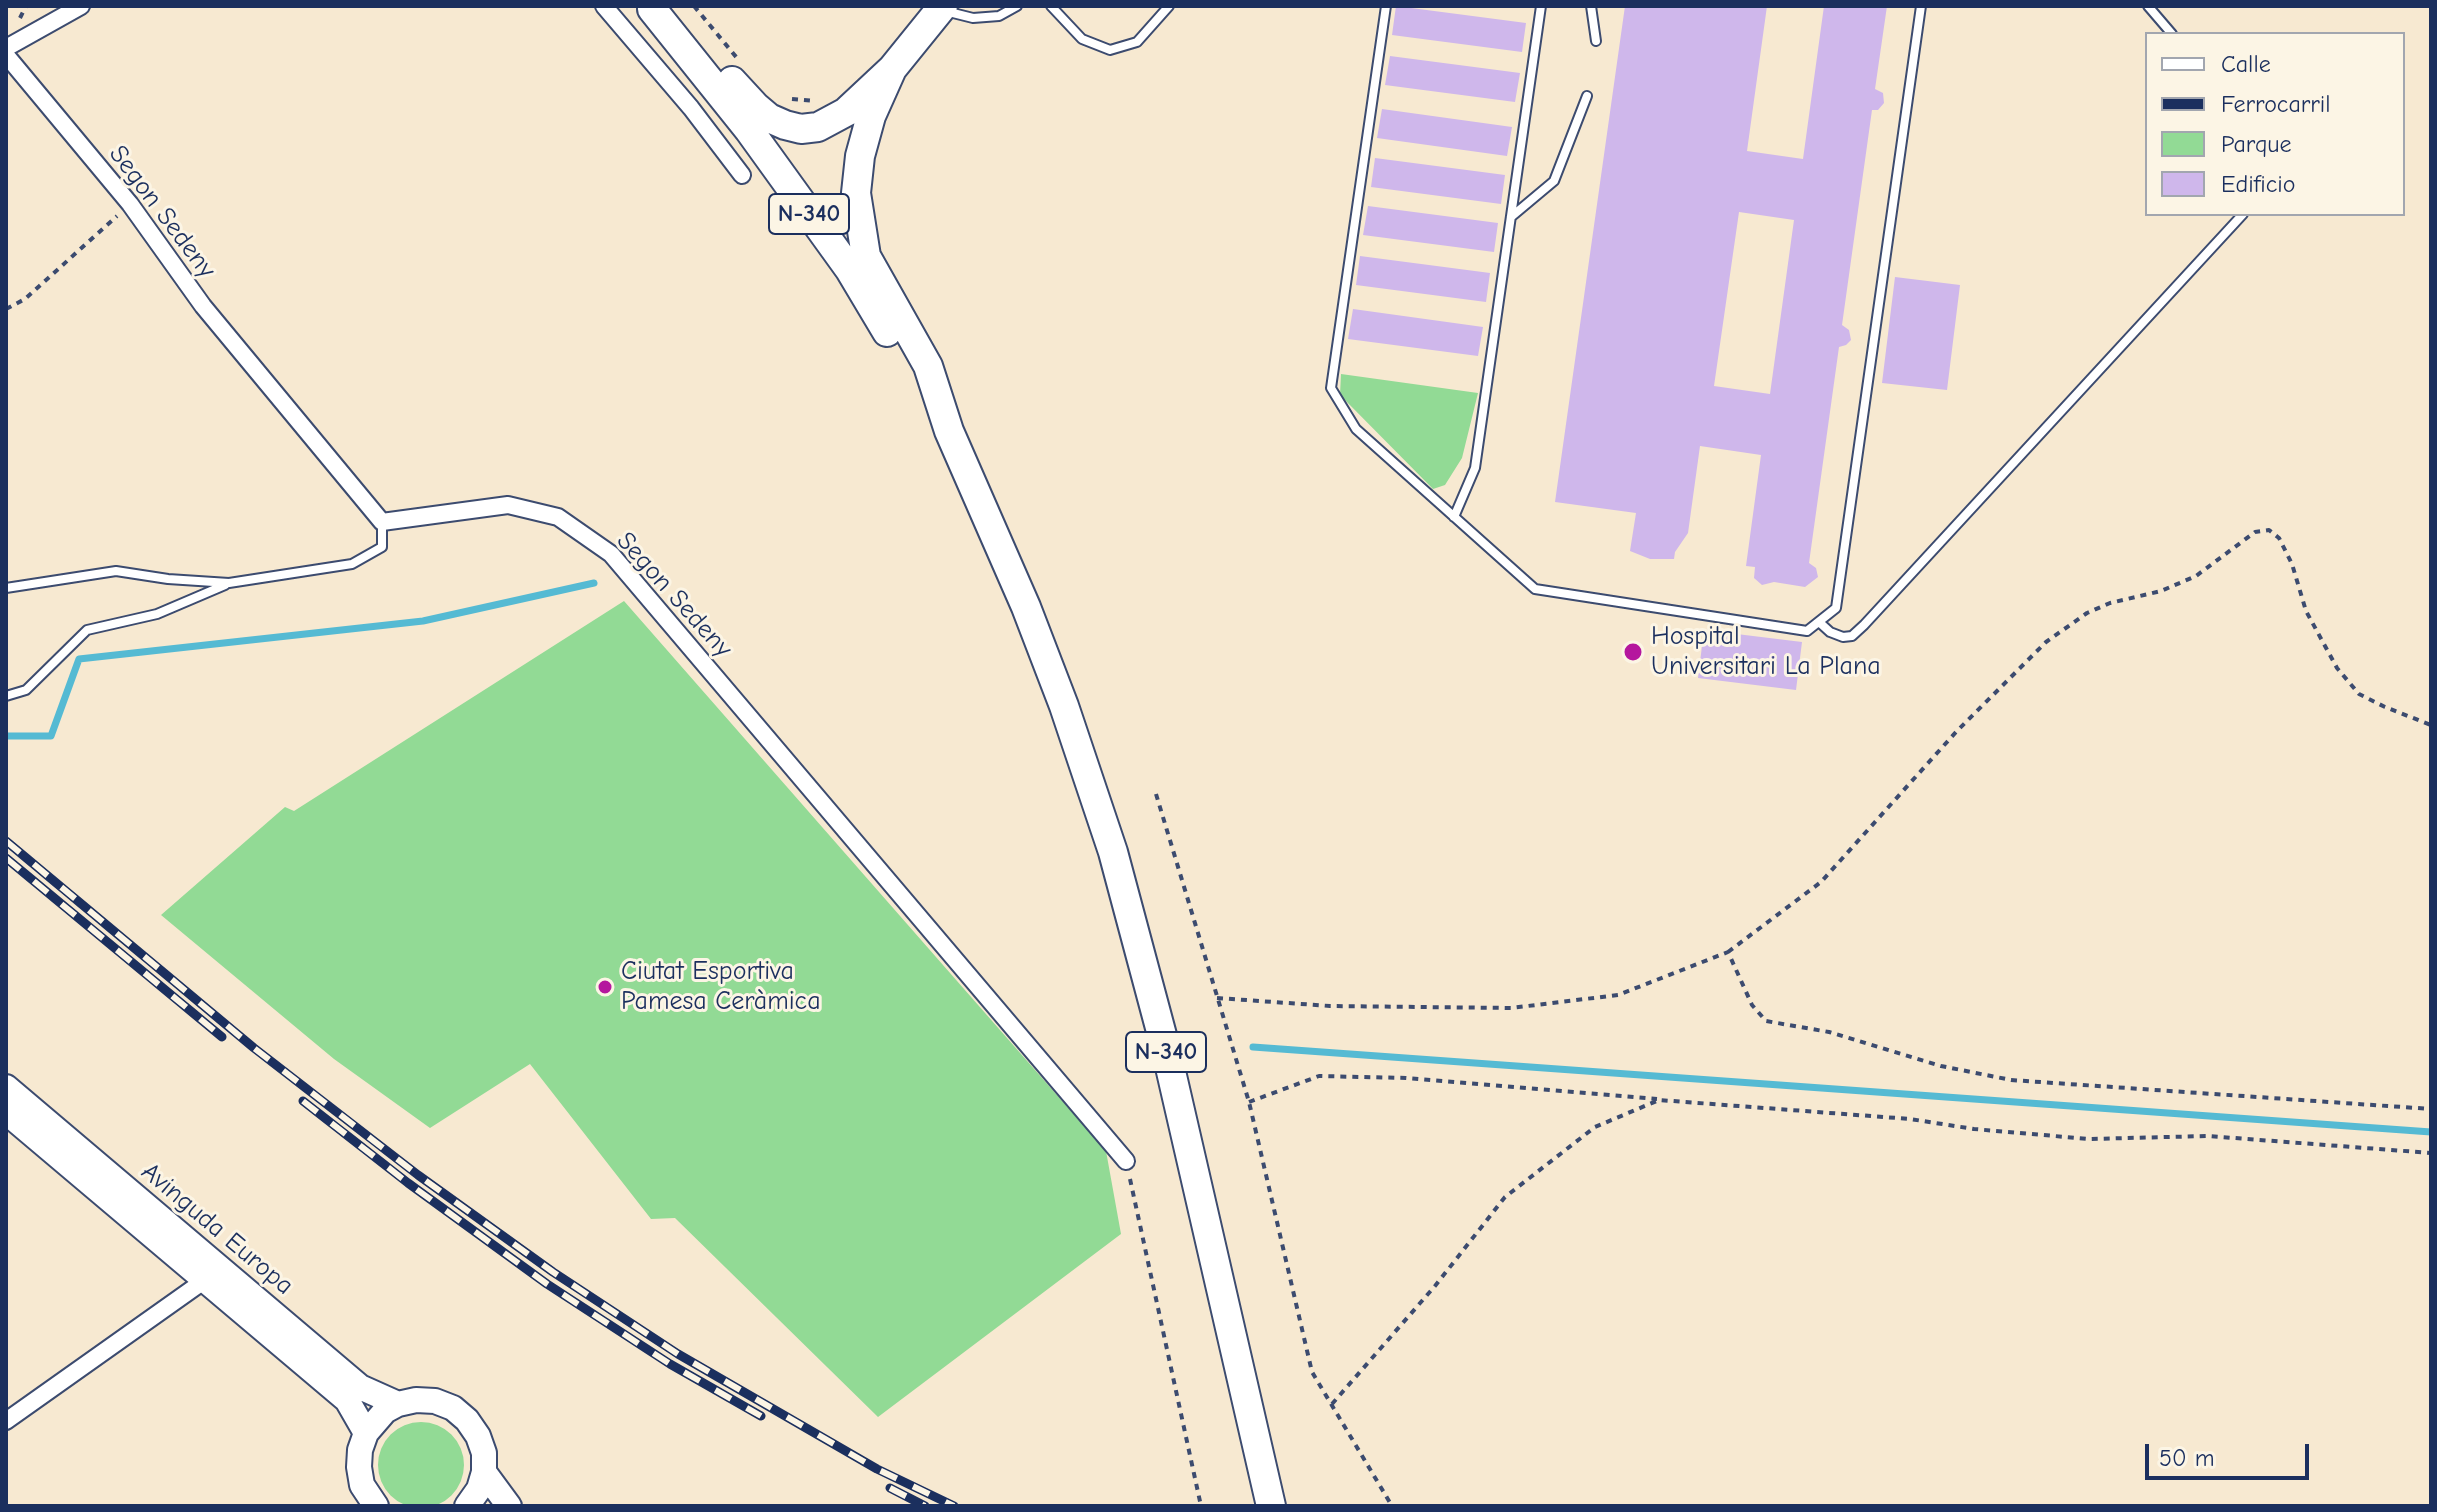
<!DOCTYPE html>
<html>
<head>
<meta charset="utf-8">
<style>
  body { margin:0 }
  #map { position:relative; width:2437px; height:1512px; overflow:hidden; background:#f7e9d1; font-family:"Comic Neue",sans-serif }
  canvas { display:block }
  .frame { position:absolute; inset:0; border:8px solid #1b2f5e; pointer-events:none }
  .legend { position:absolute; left:2145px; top:32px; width:260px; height:184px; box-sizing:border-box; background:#fcf5e5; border:2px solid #a2a6af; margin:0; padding:10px 14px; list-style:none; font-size:24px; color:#1b2f5e }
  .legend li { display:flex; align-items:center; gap:16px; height:40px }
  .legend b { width:40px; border:2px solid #a2a6af }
  .scale { position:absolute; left:2145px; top:1444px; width:164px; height:36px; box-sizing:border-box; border:4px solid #1b2f5e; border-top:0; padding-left:10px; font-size:24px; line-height:28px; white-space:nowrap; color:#1b2f5e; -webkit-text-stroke:6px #fcf5e5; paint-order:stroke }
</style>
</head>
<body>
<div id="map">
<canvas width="2437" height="1512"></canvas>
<div class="frame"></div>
<ul class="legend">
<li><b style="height:10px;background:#fff"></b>Calle</li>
<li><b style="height:10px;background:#1b2f5e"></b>Ferrocarril</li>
<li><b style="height:22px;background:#92da95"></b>Parque</li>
<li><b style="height:22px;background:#cfb7eb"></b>Edificio</li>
</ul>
<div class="scale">50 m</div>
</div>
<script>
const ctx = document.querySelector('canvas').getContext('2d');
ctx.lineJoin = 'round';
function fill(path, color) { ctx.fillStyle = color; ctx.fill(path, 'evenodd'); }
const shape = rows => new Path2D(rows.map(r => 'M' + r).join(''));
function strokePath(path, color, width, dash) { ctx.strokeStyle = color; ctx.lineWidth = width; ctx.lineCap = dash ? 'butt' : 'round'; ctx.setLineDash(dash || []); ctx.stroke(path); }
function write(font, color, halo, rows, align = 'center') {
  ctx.font = font + ' "Comic Neue",sans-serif'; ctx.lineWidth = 6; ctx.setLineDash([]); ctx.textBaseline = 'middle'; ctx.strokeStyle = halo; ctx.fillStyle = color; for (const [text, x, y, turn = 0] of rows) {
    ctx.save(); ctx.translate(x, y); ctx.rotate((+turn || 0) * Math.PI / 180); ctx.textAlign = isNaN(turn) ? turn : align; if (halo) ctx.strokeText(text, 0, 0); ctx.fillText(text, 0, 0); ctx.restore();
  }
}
const green = shape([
  [1341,374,1478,393,1462,458,1445,485,1433,489,1340,395],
  [624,601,1106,1151,1121,1234,878,1417,675,1218,651,1219,530,1064,430,1128,334,1059,161,915,285,807,294,811],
  '378 1465a43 43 0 1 1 86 0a43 43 0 1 1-86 0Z'
]);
const stream = shape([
  [6,736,51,736,79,659,423,621,594,583],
  [1253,1047,2431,1132]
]);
const building = shape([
  [1396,6,1526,23,1522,52,1392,35],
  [1625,6,1767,6,1747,151,1803,159,1824,6,1887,6,1875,89,1883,93,1884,103,1878,110,1872,110,1842,325,1849,330,1851,340,1846,345,1839,347,1809,563,1816,568,1818,577,1805,587,1774,582,1762,585,1754,578,1755,567,1746,566,1761,455,1700,446,1688,533,1675,552,1674,559,1650,559,1630,551,1636,513,1555,502],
  [1739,212,1794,220,1770,394,1714,386],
  [1390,56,1520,73,1515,102,1385,85],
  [1382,109,1512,127,1507,156,1377,138],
  [1375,158,1505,175,1501,204,1371,187],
  [1368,206,1498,223,1494,252,1363,235],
  [1360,256,1490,273,1486,302,1356,285],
  [1895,277,1960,285,1947,390,1882,383],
  [1353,309,1483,327,1478,356,1348,339],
  [1704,630,1802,642,1796,690,1698,678]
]);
const path = shape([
  [694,6,737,58],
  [20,18,26,6],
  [792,99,815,101],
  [6,309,25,299,117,216],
  [1156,794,1249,1102,1312,1372,1392,1506],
  [1728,952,1821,882,1956,732,2046,642,2087,613,2110,603,2161,591,2196,576,2255,532,2269,530,2279,538,2292,564,2306,611,2337,668,2359,694,2385,707,2431,725],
  [1217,998,1330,1006,1511,1008,1618,995,1728,952,1752,1005,1766,1021,1829,1032,1941,1066,2011,1080,2431,1109],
  [1249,1102,1319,1076,1406,1078,1657,1099],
  [1130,1179,1201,1506],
  [1332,1404,1435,1286,1505,1197,1595,1127,1659,1100,1910,1119,1974,1129,2089,1139,2208,1136,2431,1153]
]);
const service = shape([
  [1051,6,1082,39,1110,50,1137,42,1169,6],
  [1386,6,1331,388,1356,429,1535,589,1807,631,1836,608,1921,6],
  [1591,6,1596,41],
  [2148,6,2172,34],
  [945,11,973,18,999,16,1017,6],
  [1511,217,1554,181,1587,96],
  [1454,517,1475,468,1541,6],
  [6,588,116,571,168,579,229,583,352,564,382,547,382,522],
  [1819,622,1830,632,1843,637,1852,636,1864,625,2243,214],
  [6,696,26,690,87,630,157,614,225,585]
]);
const minor = shape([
  [604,6,691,108,742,175],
  [6,48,81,6],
  [6,55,130,204,203,306,382,522,508,505,558,517,611,554,1126,1161],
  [6,1421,205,1280]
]);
const secondary = shape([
  [6,1087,360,1387,398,1404],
  [6,1112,347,1400,366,1433],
  [484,1472,509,1506],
  [376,1506,362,1485,359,1467,360,1450,366,1433,385,1411,398,1404,416,1400,435,1401,453,1408,467,1420,478,1436,484,1453,484,1472,479,1489,467,1506]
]);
const trunk = shape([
  [652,9,749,130,850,270,887,332],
  [892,69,871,116,860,156,856,193,866,256,928,366,949,431,1026,607,1064,706,1113,852,1167,1054,1271,1506],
  [732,81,756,107,769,118,785,125,801,129,818,127,846,112,892,69,943,6]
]);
const rail = shape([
  [6,841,254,1048,418,1175,553,1272,678,1354,877,1469,954,1506],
  [6,858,222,1037],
  [303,1101,408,1183,547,1284,670,1364,761,1416],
  [890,1488,925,1506]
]);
const markers = [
  [1633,652,10,"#b5179e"],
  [605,987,8,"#b5179e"]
];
const shields = [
  [809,214,80],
  [1166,1052,80]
];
const shieldNames = [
  ["N-340",809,214],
  ["N-340",1166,1052]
];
const streetNames = [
  ["Segon Sedeny",162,212,53],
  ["Segon Sedeny",674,595,48],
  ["Avinguda Europa",217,1229,40]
];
const poiNames = [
  ["Hospital",1651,637],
  ["Universitari La Plana",1651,667],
  ["Ciutat Esportiva",621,972],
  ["Pamesa Ceràmica",621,1002]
];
fill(green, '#92da95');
strokePath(stream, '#55bad3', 7);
fill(building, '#cfb7eb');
strokePath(service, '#3c4b6f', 12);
strokePath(minor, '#3c4b6f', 20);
strokePath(secondary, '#3c4b6f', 28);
strokePath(trunk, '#3c4b6f', 32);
strokePath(path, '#3c4b6f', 4, [6, 6]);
strokePath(service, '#fff', 8);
strokePath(minor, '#fff', 16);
strokePath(secondary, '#fff', 24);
strokePath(trunk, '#fff', 28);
strokePath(rail, '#1b2f5e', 9);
strokePath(rail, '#fcf5e5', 6, [18]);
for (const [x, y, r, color] of markers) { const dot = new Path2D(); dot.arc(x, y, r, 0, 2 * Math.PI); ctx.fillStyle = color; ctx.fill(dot); strokePath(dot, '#fcf5e5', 3); }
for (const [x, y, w] of shields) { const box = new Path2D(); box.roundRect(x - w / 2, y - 20, w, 40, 6); ctx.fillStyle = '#fcf5e5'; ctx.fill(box); strokePath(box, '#1b2f5e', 2); }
write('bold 24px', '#1b2f5e', null, shieldNames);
write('26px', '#1b2f5e', '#fcf5e5', streetNames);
write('26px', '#1b2f5e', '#fcf5e5', poiNames, 'left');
</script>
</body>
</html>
